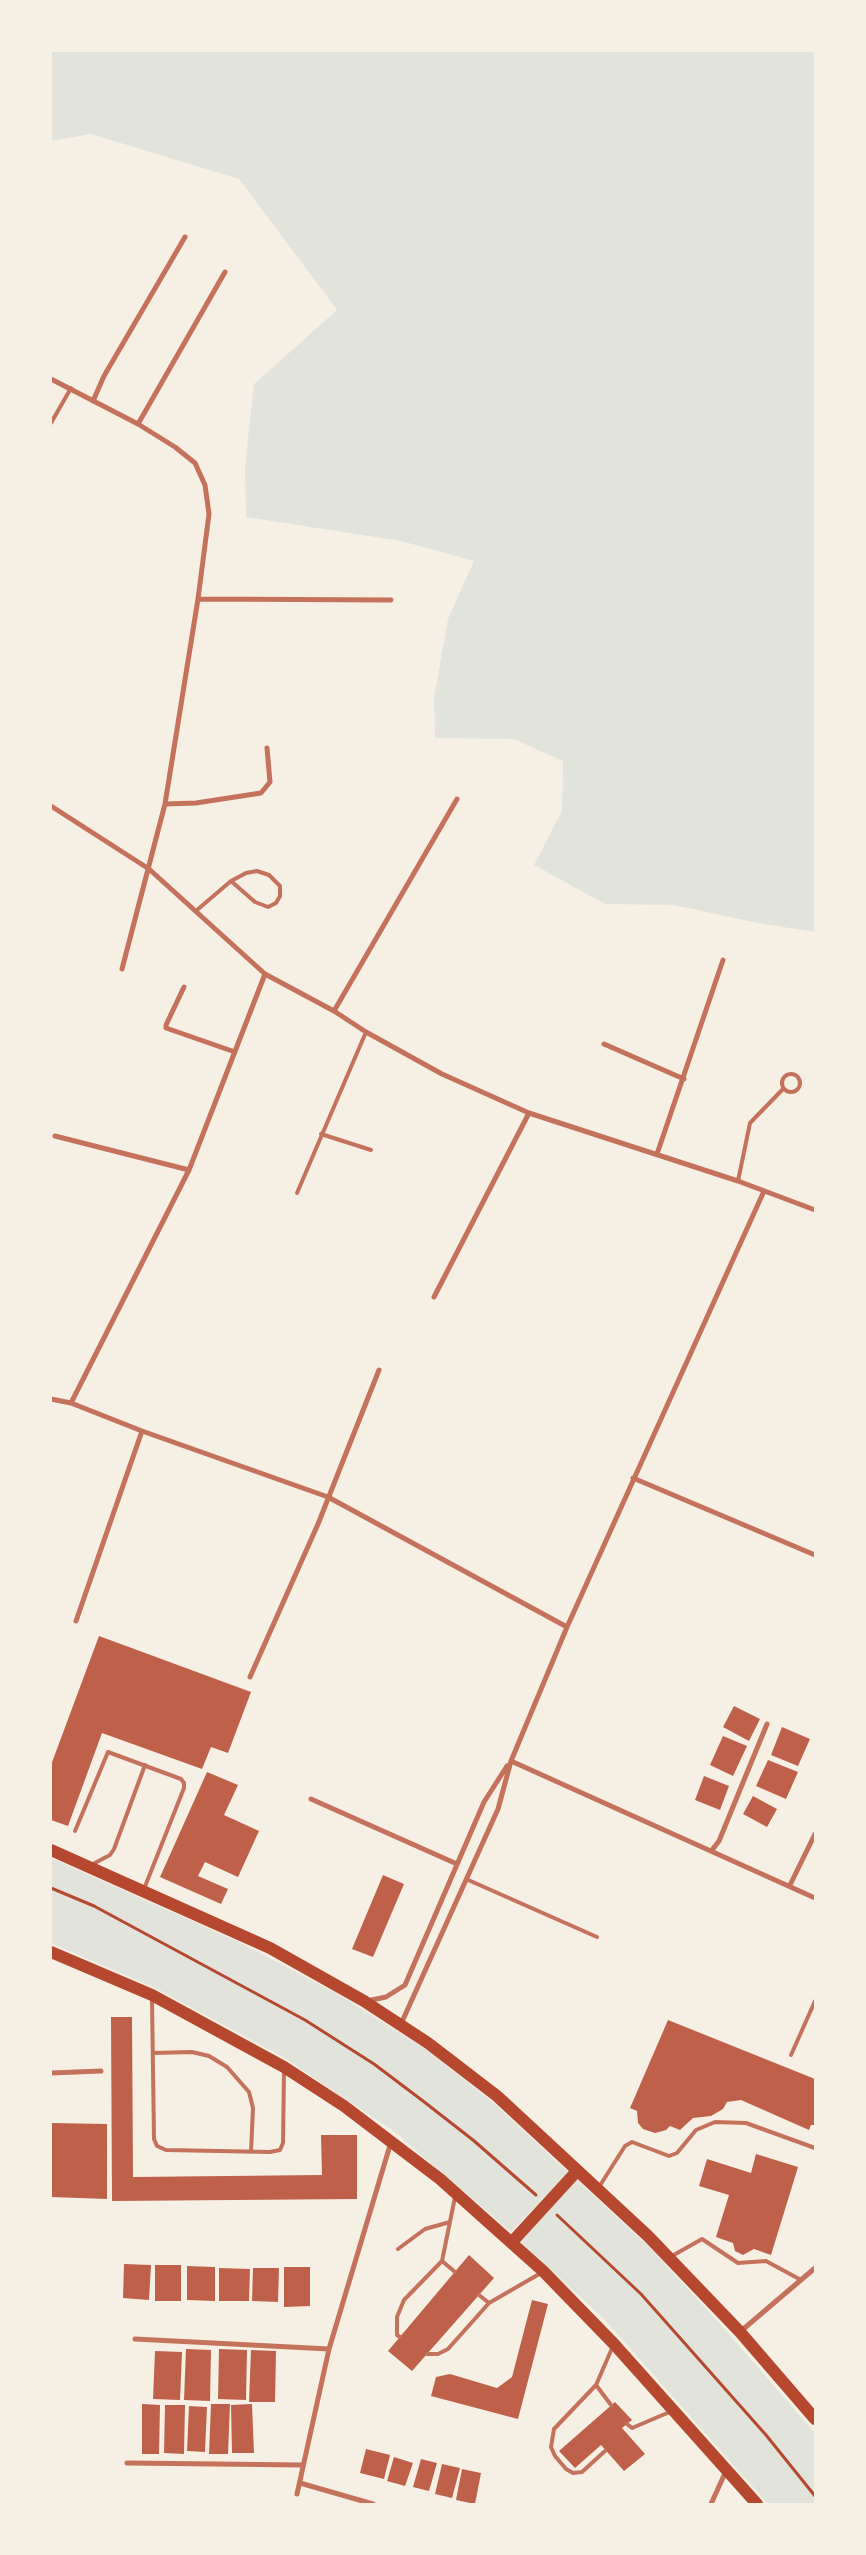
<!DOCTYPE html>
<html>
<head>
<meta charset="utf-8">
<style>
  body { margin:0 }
  #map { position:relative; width:866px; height:2555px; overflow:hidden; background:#f6efe4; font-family:"Roboto Condensed",sans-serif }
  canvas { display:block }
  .frame { position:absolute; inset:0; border:52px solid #f6efe4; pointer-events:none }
</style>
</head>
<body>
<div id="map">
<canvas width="866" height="2555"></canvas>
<div class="frame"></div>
</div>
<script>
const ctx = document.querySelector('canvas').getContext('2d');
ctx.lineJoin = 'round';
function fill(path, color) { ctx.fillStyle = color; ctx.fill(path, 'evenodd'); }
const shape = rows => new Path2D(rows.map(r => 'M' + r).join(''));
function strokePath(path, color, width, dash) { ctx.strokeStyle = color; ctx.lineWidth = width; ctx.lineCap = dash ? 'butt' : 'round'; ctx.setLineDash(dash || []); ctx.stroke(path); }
const green = shape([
  [51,51,815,51,815,932,758,923,674,905,605,904,534,865,562,811,563,761,513,739,435,738,434,698,448,619,474,561,401,541,246,517,245,467,254,384,337,310,239,179,91,134,51,141],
  [51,1858,241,1943,343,1997,428,2051,496,2105,568,2172,511,2232,396,2133,283,2057,155,1988,51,1943],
  [577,2180,648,2246,715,2318,815,2433,815,2504,768,2504,605,2320,520,2241]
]);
const building = shape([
  [99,1636,251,1692,228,1753,211,1747,202,1769,102,1733,68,1826,51,1820,51,1765],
  [734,1706,760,1719,749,1741,723,1727],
  [782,1727,810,1739,798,1766,771,1755],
  [723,1736,747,1746,733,1776,710,1765],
  [768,1760,798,1772,786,1799,756,1786],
  [207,1772,238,1785,224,1815,259,1831,238,1877,205,1862,198,1876,228,1889,221,1904,160,1877],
  [704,1776,729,1786,720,1810,695,1800],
  [753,1796,777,1809,767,1827,743,1814],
  [383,1875,404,1884,373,1957,352,1949],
  [111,2017,132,2017,133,2177,322,2175,321,2135,357,2135,357,2199,112,2201],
  [668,2020,815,2079,815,2125,811,2125,809,2130,741,2100,727,2102,723,2109,711,2116,693,2118,680,2130,670,2126,666,2130,655,2133,643,2129,638,2123,637,2111,630,2108],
  [51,2123,107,2124,107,2199,51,2197],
  [756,2154,798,2167,771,2255,754,2249,743,2255,735,2251,733,2243,716,2237,729,2195,699,2186,707,2159,751,2173],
  [469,2255,494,2278,412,2371,388,2351],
  [124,2264,151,2265,149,2300,123,2298],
  [155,2265,181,2265,181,2301,155,2301],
  [187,2266,215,2267,215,2301,187,2300],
  [284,2267,310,2267,310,2306,284,2307],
  [219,2268,250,2269,249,2301,219,2301],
  [253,2268,279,2268,278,2302,252,2301],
  [532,2300,548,2304,518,2419,431,2396,436,2377,450,2374,497,2388,512,2377],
  [186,2349,211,2350,210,2401,184,2400],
  [219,2349,247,2350,246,2400,218,2399],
  [251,2350,276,2351,275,2402,249,2402],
  [155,2351,182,2352,180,2400,153,2399],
  [615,2402,632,2420,622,2428,645,2454,624,2471,601,2445,575,2468,559,2451],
  [142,2404,160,2405,159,2454,142,2454],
  [211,2404,230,2404,228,2454,209,2454],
  [252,2404,254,2453,232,2453,231,2405],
  [165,2405,185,2405,184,2454,164,2453],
  [189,2406,207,2407,205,2452,187,2451],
  [366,2449,390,2455,384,2479,360,2473],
  [394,2457,413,2463,405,2486,387,2481],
  [421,2459,437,2463,429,2491,413,2487],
  [442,2464,460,2468,452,2498,435,2494],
  [462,2469,481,2473,475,2504,456,2500]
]);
const path = shape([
  [51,1888,94,1906,305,2020,374,2064,423,2101,473,2140,536,2195],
  [557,2215,641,2294,766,2435,815,2496]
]);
const service = shape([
  [51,423,71,388],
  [197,910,231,881,246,873,257,871,269,875,280,886,280,896,276,903,268,907,255,902,231,881],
  '782 1083a9 9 0 1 1 18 0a9 9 0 1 1-18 0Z',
  [321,1134,371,1150],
  [738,1181,750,1123,783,1089],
  [297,1193,366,1032],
  [75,1831,108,1752,181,1779,184,1783,184,1788,144,1889],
  [91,1865,110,1855,114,1849,145,1765],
  [466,1879,597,1937],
  [152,1999,154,2139,157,2146,166,2150,270,2152,280,2150,283,2143,284,2071],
  [153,2053,192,2052,209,2056,227,2067,249,2092,253,2108,251,2152],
  [791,2055,815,2001],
  [599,2187,625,2146,632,2142,669,2156,677,2153,696,2130,715,2122,746,2123,815,2148],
  [455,2197,442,2261,455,2272],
  [398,2249,425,2229,450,2222],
  [672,2256,702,2239,738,2263,766,2261,801,2280],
  [479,2295,489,2303,541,2273],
  [400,2337,397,2335,397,2317,404,2300,442,2261],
  [427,2354,438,2354,448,2349,489,2303],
  [596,2385,554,2429,551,2447,555,2456,566,2469,573,2473,582,2472,605,2451],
  [611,2405,596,2385,613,2346],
  [627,2424,632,2428,672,2411]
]);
const minor = shape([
  [51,379,138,424,175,447,195,463,205,485,209,514,198,599,165,804,122,969],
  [93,401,104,376,185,237],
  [138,424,225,272],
  [198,599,391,600],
  [165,804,196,803,261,793,270,782,267,748],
  [51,806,149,869,265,974,334,1011,366,1032,442,1074,529,1113,738,1181,815,1210],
  [184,987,166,1025,166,1028,235,1052],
  [334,1011,457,799],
  [604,1044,684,1079],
  [55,1136,189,1170],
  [657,1154,723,960],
  [434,1297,529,1113],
  [51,1399,71,1403,142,1431,328,1497,567,1627],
  [71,1403,189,1170,265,974],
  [633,1478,815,1555],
  [76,1621,142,1431],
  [250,1677,318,1524,379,1370],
  [511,1761,815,1898],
  [311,1799,457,1864],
  [712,1850,719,1841,767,1724],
  [790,1885,815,1834],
  [367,2001,386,1997,405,1985,484,1802,507,1766],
  [401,2024,498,1809,511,1761,567,1627,764,1191],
  [51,2073,101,2071],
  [741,2331,815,2268],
  [135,2339,329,2349],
  [127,2463,303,2465],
  [300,2483,373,2504],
  [297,2494,329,2349,391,2142],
  [711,2504,726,2471]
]);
const primary = shape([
  [51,1850,270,1948,364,2001,428,2043,497,2096,648,2236,740,2332,815,2419],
  [51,1952,152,1995,284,2067,344,2106,440,2179,543,2271,614,2344,757,2504],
  [512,2242,577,2171]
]);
fill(green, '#e2e4dc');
fill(building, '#bf614a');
strokePath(path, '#b5482f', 3);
strokePath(service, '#c5725c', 4);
strokePath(minor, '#c5725c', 5);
strokePath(primary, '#b5482f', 12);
</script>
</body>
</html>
